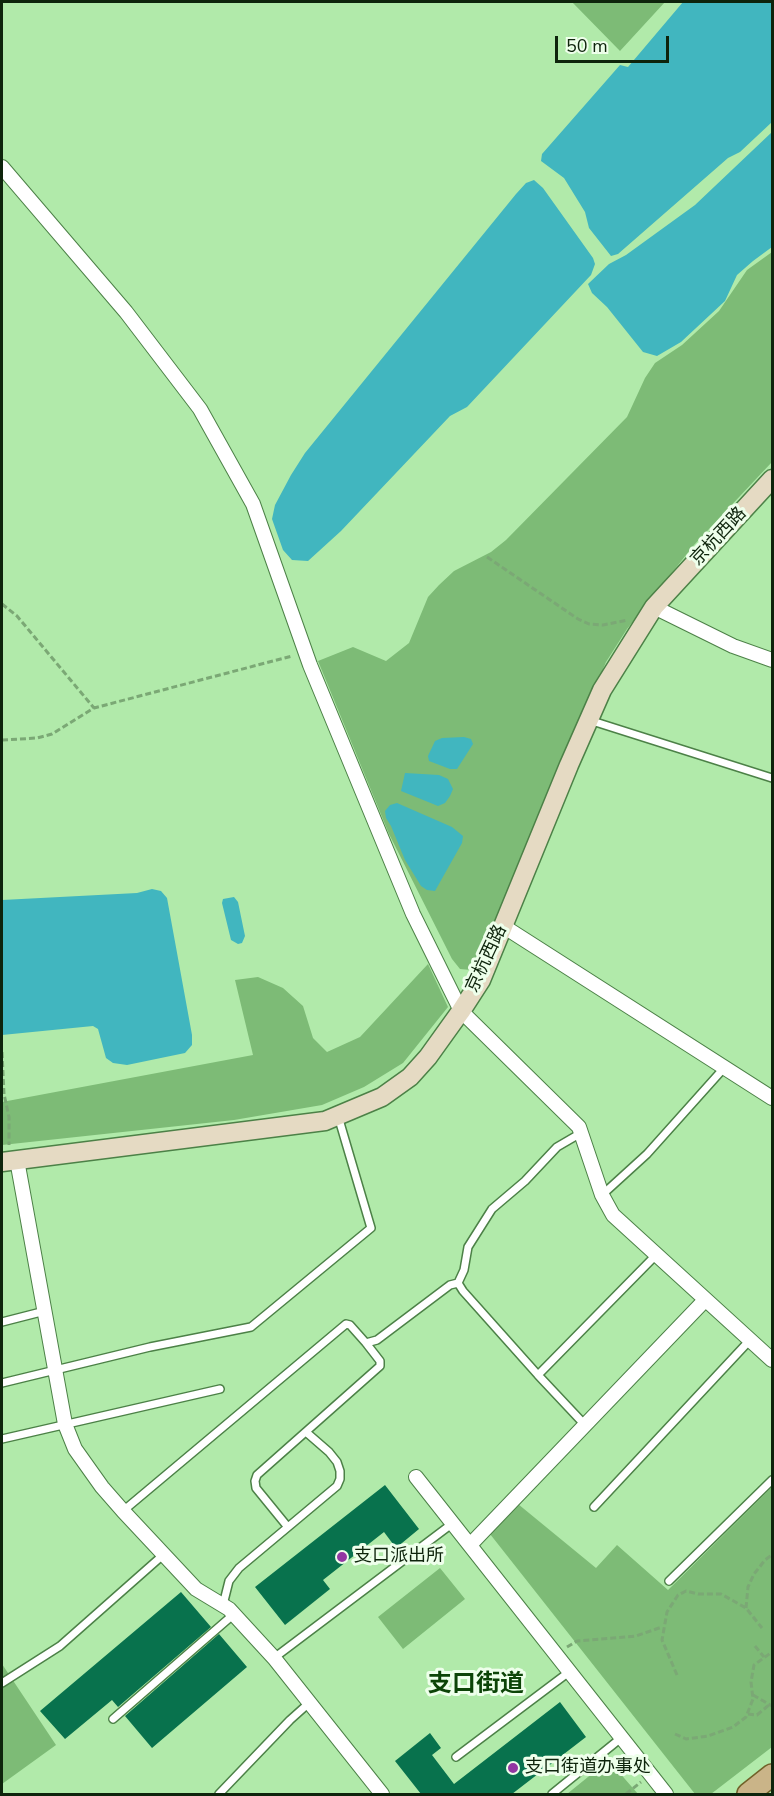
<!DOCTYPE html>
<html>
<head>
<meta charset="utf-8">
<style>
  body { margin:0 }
  #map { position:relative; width:774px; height:1796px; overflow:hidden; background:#b1eaaa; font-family:"Nunito Sans",sans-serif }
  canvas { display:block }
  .frame { position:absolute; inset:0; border:3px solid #0e240c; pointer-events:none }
  .scale { position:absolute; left:555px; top:36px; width:114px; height:27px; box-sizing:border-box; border:3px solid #0e240c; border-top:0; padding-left:8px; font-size:18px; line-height:21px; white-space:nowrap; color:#0e240c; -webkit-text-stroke:4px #eeffeb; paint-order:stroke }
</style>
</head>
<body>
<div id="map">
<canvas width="774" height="1796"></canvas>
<div class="frame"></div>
<div class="scale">50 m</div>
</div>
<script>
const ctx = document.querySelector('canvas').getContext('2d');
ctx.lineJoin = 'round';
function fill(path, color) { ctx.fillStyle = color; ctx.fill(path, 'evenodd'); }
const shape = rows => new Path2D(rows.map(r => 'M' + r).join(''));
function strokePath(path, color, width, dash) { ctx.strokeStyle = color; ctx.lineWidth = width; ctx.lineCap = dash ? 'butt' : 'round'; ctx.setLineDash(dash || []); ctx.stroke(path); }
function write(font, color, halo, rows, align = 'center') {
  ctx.font = font + ' "Nunito Sans","Noto Sans SC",sans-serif'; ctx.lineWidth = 6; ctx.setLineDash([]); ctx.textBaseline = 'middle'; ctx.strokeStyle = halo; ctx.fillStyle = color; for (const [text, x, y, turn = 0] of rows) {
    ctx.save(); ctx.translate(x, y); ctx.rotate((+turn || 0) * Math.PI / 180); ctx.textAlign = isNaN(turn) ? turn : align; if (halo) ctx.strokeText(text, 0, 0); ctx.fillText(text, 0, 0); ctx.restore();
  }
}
const green = shape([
  [572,2,665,2,620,51],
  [772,252,772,462,694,545,627,629,606,662,482,960,471,970,460,969,452,959,389,834,318,661,353,647,386,661,409,643,428,597,439,585,454,571,491,552,506,540,627,417,645,378,655,363,682,345,719,311,747,270],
  [428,964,448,1007,403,1063,364,1087,322,1105,234,1120,2,1145,2,1102,253,1055,235,980,258,977,283,988,303,1006,313,1038,327,1052,360,1037],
  [772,1487,772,1747,711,1794,695,1794,490,1534,518,1504,596,1568,617,1545,668,1590],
  [440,1568,465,1599,403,1649,378,1617],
  [2,1664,56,1745,2,1784],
  [611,1763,638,1794,567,1794,604,1764]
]);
const water = shape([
  [683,2,772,2,772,122,740,152,728,158,618,254,611,256,589,228,585,212,564,178,541,161,542,154,620,65,628,67],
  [772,132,772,247,753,261,737,275,725,301,681,342,657,356,643,352,607,307,592,293,588,284,609,264,626,255,695,205],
  [534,180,543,188,593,258,595,264,591,275,467,407,450,416,341,531,308,561,292,560,283,550,272,519,275,505,291,475,305,453,516,194,526,183],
  [464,737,471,739,473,744,457,769,450,769,429,761,428,756,435,741,442,738],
  [405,773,439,775,448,779,453,789,450,796,445,803,438,806,401,791],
  [397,803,452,827,463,836,462,843,435,891,427,890,421,886,405,860,391,826,386,818,385,811,390,805],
  [152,889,161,891,167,898,192,1035,192,1045,185,1053,127,1065,113,1063,106,1058,98,1029,93,1026,2,1035,2,900,137,893],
  [234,897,238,902,245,936,242,943,238,944,231,940,222,903,223,899]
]);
const building = shape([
  [385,1485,419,1529,396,1548,384,1532,323,1580,330,1589,285,1625,255,1587],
  [181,1592,211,1627,118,1707,112,1700,65,1739,40,1711],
  [219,1634,247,1667,152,1748,125,1716],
  [560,1702,586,1737,512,1794,421,1794,395,1761,430,1733,441,1748,432,1755,454,1784]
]);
const path = shape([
  [487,557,578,619,589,624,603,625,628,620],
  [2,604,17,616,94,708],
  [2,740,37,738,52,734,94,708,292,656],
  [2,1052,4,1094,9,1117,9,1145],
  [746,1608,748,1587,754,1574,765,1560,772,1555],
  [755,1646,764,1657],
  [567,1647,577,1641,636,1636,662,1627],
  [677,1675,662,1640,667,1612,678,1595,686,1591,698,1594,721,1594,746,1608,762,1628],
  [753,1695,772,1706],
  [748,1714,757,1715,769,1705],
  [675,1734,686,1739,708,1736,733,1727,746,1717,753,1699,751,1682,754,1665,772,1652],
  [626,1794,641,1782]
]);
const service = shape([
  [589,720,772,778],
  [602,1195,647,1154,724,1068],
  [458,1283,463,1291,538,1375],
  [2,1322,45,1311],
  [366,1343,377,1340,450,1285,458,1283,464,1270,468,1247,492,1209,525,1181,557,1147,581,1133],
  [2,1383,150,1347,251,1327,371,1228,338,1116],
  [585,1425,538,1375,656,1255],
  [2,1439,220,1389],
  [594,1507,750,1340],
  [123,1511,346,1324,350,1325,366,1343,380,1361,380,1366,257,1475,255,1481,256,1488,287,1526],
  [669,1581,772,1480],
  [223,1605,229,1581,239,1568,337,1486,340,1479,340,1471,337,1462,329,1452,306,1432],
  [274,1658,453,1523],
  [2,1683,60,1646,163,1555],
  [113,1719,234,1614],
  [456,1757,569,1672],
  [219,1794,290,1720,309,1703],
  [552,1794,621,1738]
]);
const minor = shape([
  [2,167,126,312,200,409,253,504,310,665,413,914,461,1011,579,1127,602,1195,613,1215,772,1360],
  [654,607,733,646,772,660],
  [503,926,772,1098],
  [17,1160,65,1424,75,1449,102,1487,123,1511,196,1589,229,1609,274,1658,382,1794],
  [416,1477,666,1794],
  [470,1545,705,1300]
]);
const secondary = shape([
  [2,1162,325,1121,382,1097,410,1077,428,1057,461,1011,481,980,569,765,602,690,654,607,772,479]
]);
const primary = shape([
  [748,1794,772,1775]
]);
const markers = [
  [342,1557,6,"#9337a2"],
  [513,1768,6,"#9337a2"]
];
const streetNames = [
  ["京杭西路",719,537,-47],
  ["京杭西路",487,959,-65]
];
const poiNames = [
  ["支口派出所",354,1557],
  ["支口街道办事处",525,1768]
];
const districtNames = [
  ["支口街道",476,1685]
];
fill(green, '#7dbb76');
fill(water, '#41b6bf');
fill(building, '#08724d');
strokePath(service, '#4c8147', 10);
strokePath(minor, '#4c8147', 16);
strokePath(secondary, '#4c8147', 21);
strokePath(primary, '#716129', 24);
strokePath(path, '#7ba875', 3, [6, 3]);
strokePath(service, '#fff', 7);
strokePath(minor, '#fff', 14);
strokePath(secondary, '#e5dac3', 18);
strokePath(primary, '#cab488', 21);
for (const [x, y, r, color] of markers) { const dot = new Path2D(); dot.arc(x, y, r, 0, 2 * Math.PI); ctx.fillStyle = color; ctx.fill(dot); strokePath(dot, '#eeffeb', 2); }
write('18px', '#0e240c', '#eeffeb', streetNames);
write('18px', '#0e240c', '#eeffeb', poiNames, 'left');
write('bold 24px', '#0c4407', '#eeffeb', districtNames);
</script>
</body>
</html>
